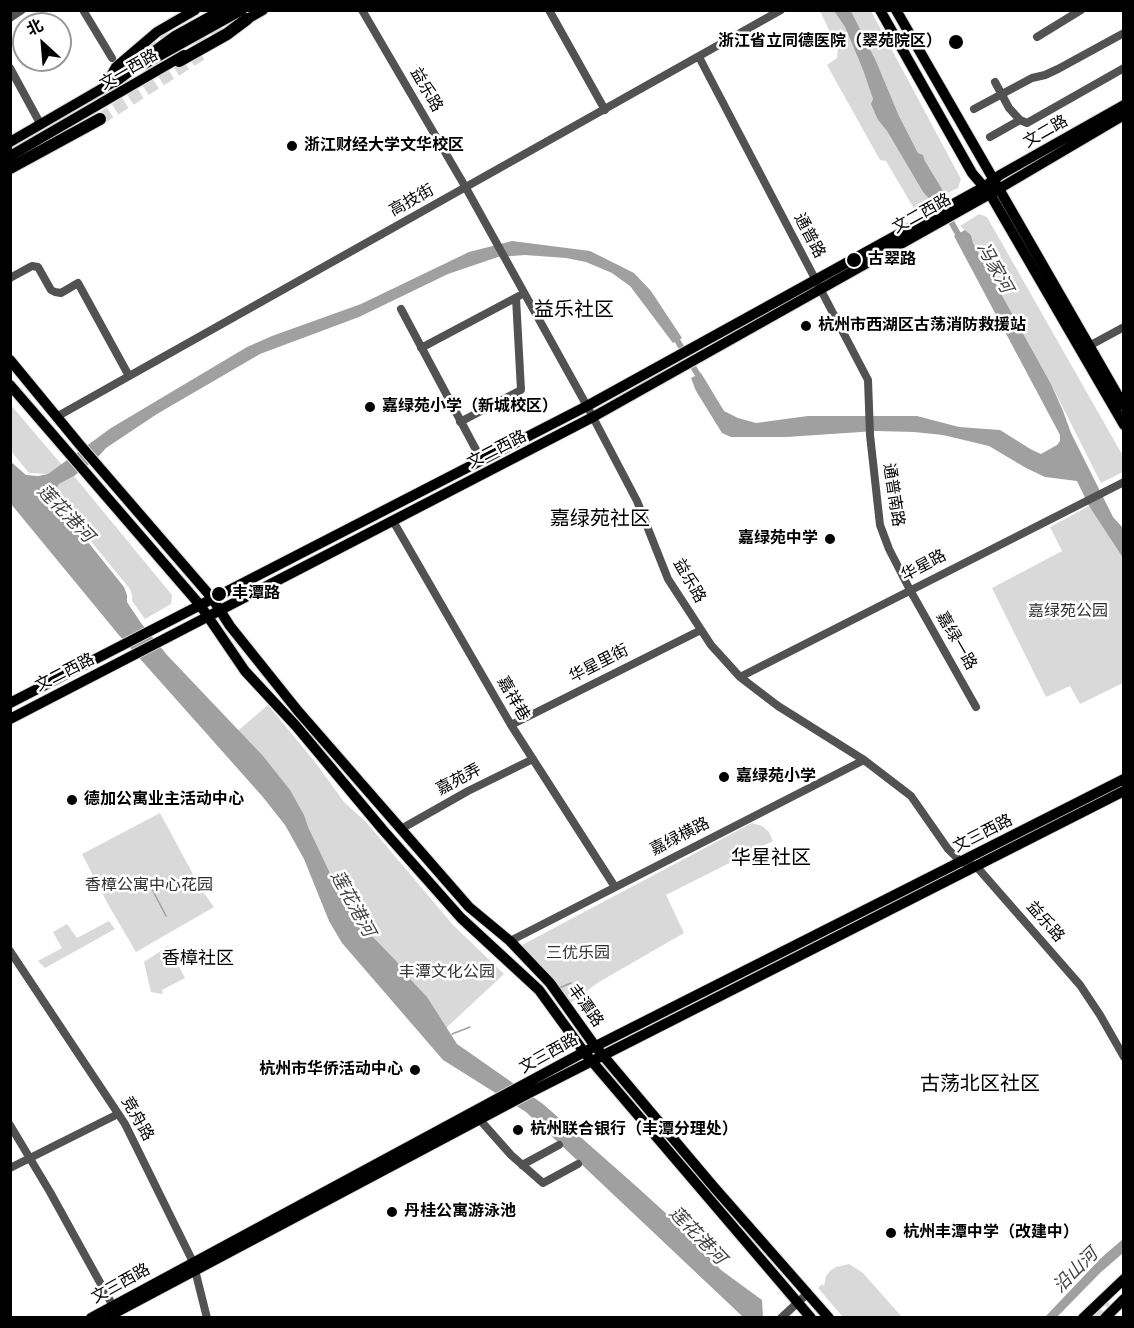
<!DOCTYPE html>
<html>
<head>
<meta charset="utf-8">
<style>
  body { margin:0 }
  #map { position:relative; width:1134px; height:1328px; overflow:hidden; background:#fff; font-family:"Varela Round","Noto Sans SC",sans-serif }
  canvas { display:block }
  .frame { position:absolute; inset:0; border:12px solid #000; pointer-events:none }
  .north { position:absolute; left:12px; top:12px; width:60px; height:60px; box-sizing:border-box; background:#fff; border:2px solid #999; border-radius:50%; rotate:334deg; font-size:16px; font-weight:700; line-height:24px; text-align:center; color:#000 }
  .north::after { content:''; display:block; margin:auto; width:21px; height:27px; background:#000; clip-path:polygon(50% 0,100% 100%,50% 72%,0 100%) }
</style>
</head>
<body>
<div id="map">
<canvas width="1134" height="1328"></canvas>
<div class="frame"></div>
<div class="north">北</div>
</div>
<script>
const ctx = document.querySelector('canvas').getContext('2d');
ctx.lineJoin = 'round';
function fill(path, color) { ctx.fillStyle = color; ctx.fill(path, 'evenodd'); }
const shape = rows => new Path2D(rows.map(r => 'M' + r).join(''));
function strokePath(path, color, width, dash) { ctx.strokeStyle = color; ctx.lineWidth = width; ctx.lineCap = dash ? 'butt' : 'round'; ctx.setLineDash(dash || []); ctx.stroke(path); }
function write(font, color, halo, rows, align = 'center') {
  ctx.font = font + ' "Varela Round","Noto Sans SC",sans-serif'; ctx.lineWidth = 5; ctx.setLineDash([]); ctx.textBaseline = 'middle'; ctx.strokeStyle = halo; ctx.fillStyle = color; for (const [text, x, y, turn = 0] of rows) {
    ctx.save(); ctx.translate(x, y); ctx.rotate((+turn || 0) * Math.PI / 180); ctx.textAlign = isNaN(turn) ? turn : align; if (halo) ctx.strokeText(text, 0, 0); ctx.fillText(text, 0, 0); ctx.restore();
  }
}
const green = shape([
  [820,11,834,11,845,27,870,87,878,120,887,131,923,192,932,202,916,212,886,161,880,160,827,65,837,58,838,49],
  [851,11,871,11,961,179,958,188,945,194,925,161,923,155,918,153,899,116,876,61],
  [979,214,987,217,1123,456,1123,472,1101,483,1051,384,973,243,971,235,960,226],
  [10,404,62,465,48,474,29,473,11,451],
  [74,476,172,595,171,604,145,619,132,601,132,595,130,589,56,499,54,491,59,484],
  [1089,506,1123,558,1123,683,1080,704,1070,686,1046,697,992,588,1062,551,1050,527],
  [268,705,315,762,344,802,366,822,453,925,504,974,444,1030,358,929,234,734],
  [160,813,201,889,214,907,136,952,109,906,82,854],
  [752,823,762,826,769,832,773,841,666,895,684,933,599,982,569,1004,522,945],
  [109,921,115,929,45,968,38,961,62,948,53,932,67,924,77,938],
  [168,946,185,978,162,990,163,993,162,994,151,992,144,962],
  [849,1264,863,1273,902,1317,843,1317,818,1288,822,1284,824,1286,826,1276,830,1271,836,1267]
]);
const water = shape([
  [834,11,851,11,876,61,899,116,918,153,923,155,925,161,945,194,932,202,923,192,887,131,878,120,871,104,873,99,863,70,845,27],
  [965,230,971,235,973,243,1051,384,1063,411,1071,433,1113,517,1123,528,1123,558,1089,506,1077,481,1045,477,1026,468,989,446,943,435,914,432,876,431,786,437,731,437,722,433,696,391,691,378,701,373,724,411,738,418,756,423,808,416,917,416,959,427,1000,430,1032,450,1041,454,1057,445,1060,441,1060,435,954,236],
  [512,241,590,251,634,273,651,291,682,338,673,343,630,286,612,273,586,262,566,258,525,255,498,257,448,274,359,317,260,354,157,414,106,448,98,457,74,476,59,484,54,492,56,499,75,526,124,587,127,595,127,602,141,623,167,655,263,756,290,790,304,815,308,827,336,886,368,932,397,962,411,980,427,997,457,1044,543,1104,636,1186,681,1227,721,1270,762,1300,763,1317,743,1317,526,1112,443,1060,342,943,329,921,304,859,285,825,262,796,118,634,11,504,10,461,26,475,38,476,48,474,111,428,247,347,272,336,361,304,469,252],
  [1123,1239,1123,1253,1100,1273,1057,1317,1045,1317,1101,1258]
]);
const stream = shape([
  [152,889,166,916],
  [559,988,571,983],
  [452,1034,470,1027]
]);
const canal = shape([
  [934,192,962,241],
  [674,335,701,380]
]);
const highwayTunnel = shape([
  [196,44,239,20],
  [130,58,169,36],
  [100,119,205,52],
  [1092,1318,1107,1301]
]);
const minor = shape([
  [83,10,112,58],
  [362,10,466,188,587,406,637,501,668,579,711,645,740,677,778,706,864,760,911,796,948,849,961,862,976,866,1080,985,1100,1015,1124,1057],
  [549,10,605,110],
  [10,18,22,10],
  [1037,37,1081,10],
  [699,57,868,380,870,435,880,525,889,549,910,590,976,707],
  [10,68,41,125],
  [995,82,1009,108,1020,120,1027,123,1124,68],
  [974,109,1032,78,1045,75,1058,69,1124,33],
  [990,137,1020,120],
  [10,278,32,266,38,267,51,290,55,292,61,293,78,283,129,376],
  [401,309,482,461],
  [1089,346,1124,327],
  [421,348,519,296],
  [58,416,781,10],
  [460,422,521,390,516,298],
  [393,521,511,725,615,887],
  [740,677,1124,482],
  [511,725,701,630],
  [401,829,468,791,533,759],
  [510,941,864,760],
  [10,951,125,1124,193,1262,207,1318],
  [480,1120,511,1155,543,1183,578,1164],
  [10,1125,50,1192,113,1306],
  [522,1165,559,1145],
  [10,1168,118,1114],
  [781,1318,808,1293]
]);
const major = shape([
  [880,10,972,173,990,194,1124,425],
  [896,10,1124,406],
  [242,22,263,10],
  [143,65,242,10],
  [106,85,116,67,157,32,195,10],
  [10,142,122,77],
  [10,156,184,55],
  [10,360,80,445,212,598,230,626,298,711,469,907,510,941,550,983,595,1046,713,1186,829,1318],
  [10,385,200,605,245,671,296,726,383,830,461,918,539,990,584,1052,811,1318],
  [10,703,587,406,984,187,1000,175,1124,105],
  [10,719,593,417,990,194,1124,115],
  [111,1315,531,1092,1124,791],
  [91,1318,584,1052,1124,779],
  [1083,1318,1124,1279],
  [1105,1318,1124,1299]
]);
const highway = shape([
  [179,61,227,34,247,19],
  [115,81,175,37,224,10],
  [10,168,100,119]
]);
const markers = [
  [956,42,8,"#000"],
  [292,146,6,"#000"],
  [854,260,8,"#000"],
  [806,326,6,"#000"],
  [370,407,6,"#000"],
  [830,539,6,"#000"],
  [219,594,8,"#000"],
  [724,777,6,"#000"],
  [72,800,6,"#000"],
  [415,1070,6,"#000"],
  [518,1130,6,"#000"],
  [392,1212,6,"#000"],
  [891,1233,6,"#000"]
];
const poiNames = [
  ["浙江省立同德医院（翠苑院区）",942,42,"right"],
  ["浙江财经大学文华校区",304,146],
  ["古翠路",868,260],
  ["杭州市西湖区古荡消防救援站",818,326],
  ["嘉绿苑小学（新城校区）",382,407],
  ["嘉绿苑中学",818,539,"right"],
  ["丰潭路",232,594],
  ["嘉绿苑小学",736,777],
  ["德加公寓业主活动中心",84,800],
  ["杭州市华侨活动中心",403,1070,"right"],
  ["杭州联合银行（丰潭分理处）",530,1130],
  ["丹桂公寓游泳池",404,1212],
  ["杭州丰潭中学（改建中）",903,1233]
];
const streetNames = [
  ["文一西路",129,70,-30],
  ["益乐路",426,90,60],
  ["文二路",1046,132,-30],
  ["高技街",412,201,-29],
  ["文二西路",922,214,-29],
  ["通普路",809,236,62],
  ["文二西路",497,450,-27],
  ["通普南路",893,495,81],
  ["华星路",924,566,-28],
  ["益乐路",689,581,60],
  ["嘉绿一路",956,641,60],
  ["华星里街",599,664,-27],
  ["文二西路",65,673,-27],
  ["嘉祥巷",513,699,60],
  ["嘉苑弄",459,780,-28],
  ["文三西路",983,834,-27],
  ["嘉绿横路",680,837,-27],
  ["益乐路",1045,922,49],
  ["丰潭路",585,1006,54],
  ["文三西路",549,1054,-29],
  ["竞舟路",137,1119,60],
  ["文三西路",121,1284,-29]
];
const parkNames = [
  ["嘉绿苑公园",1068,612],
  ["香樟公寓中心花园",149,886],
  ["三优乐园",578,954],
  ["丰潭文化公园",447,973]
];
const waterNames = [
  ["冯家河",994,268,61],
  ["莲花港河",65,514,46],
  ["莲花港河",352,904,61],
  ["莲花港河",697,1236,46],
  ["沿山河",1076,1271,-45]
];
const neighbourhoodNames = [
  ["香樟社区",198,959]
];
const quarterNames = [
  ["益乐社区",574,311],
  ["嘉绿苑社区",600,520],
  ["华星社区",771,859],
  ["古荡北区社区",980,1085]
];
fill(green, '#d9d9d9');
fill(water, '#a0a0a0');
strokePath(stream, '#a0a0a0', 1.5);
strokePath(canal, '#a0a0a0', 6);
strokePath(highwayTunnel, '#d9d9d9', 12, [12, 6]);
strokePath(major, '#dbdbdb', 12);
strokePath(highway, '#dbdbdb', 14);
strokePath(minor, '#525252', 8);
strokePath(major, '#000', 10);
strokePath(highway, '#000', 12);
for (const [x, y, r, color] of markers) { const dot = new Path2D(); dot.arc(x, y, r, 0, 2 * Math.PI); ctx.fillStyle = color; ctx.fill(dot); strokePath(dot, '#fff', 2); }
write('bold 16px', '#000', '#fff', poiNames, 'left');
write('16px', '#000', '#fff', streetNames);
write('16px', '#303030', '#fff', parkNames);
write('italic 18px', '#414141', '#fff', waterNames);
write('18px', '#000', '#fff', neighbourhoodNames);
write('20px', '#000', '#fff', quarterNames);
</script>
</body>
</html>
